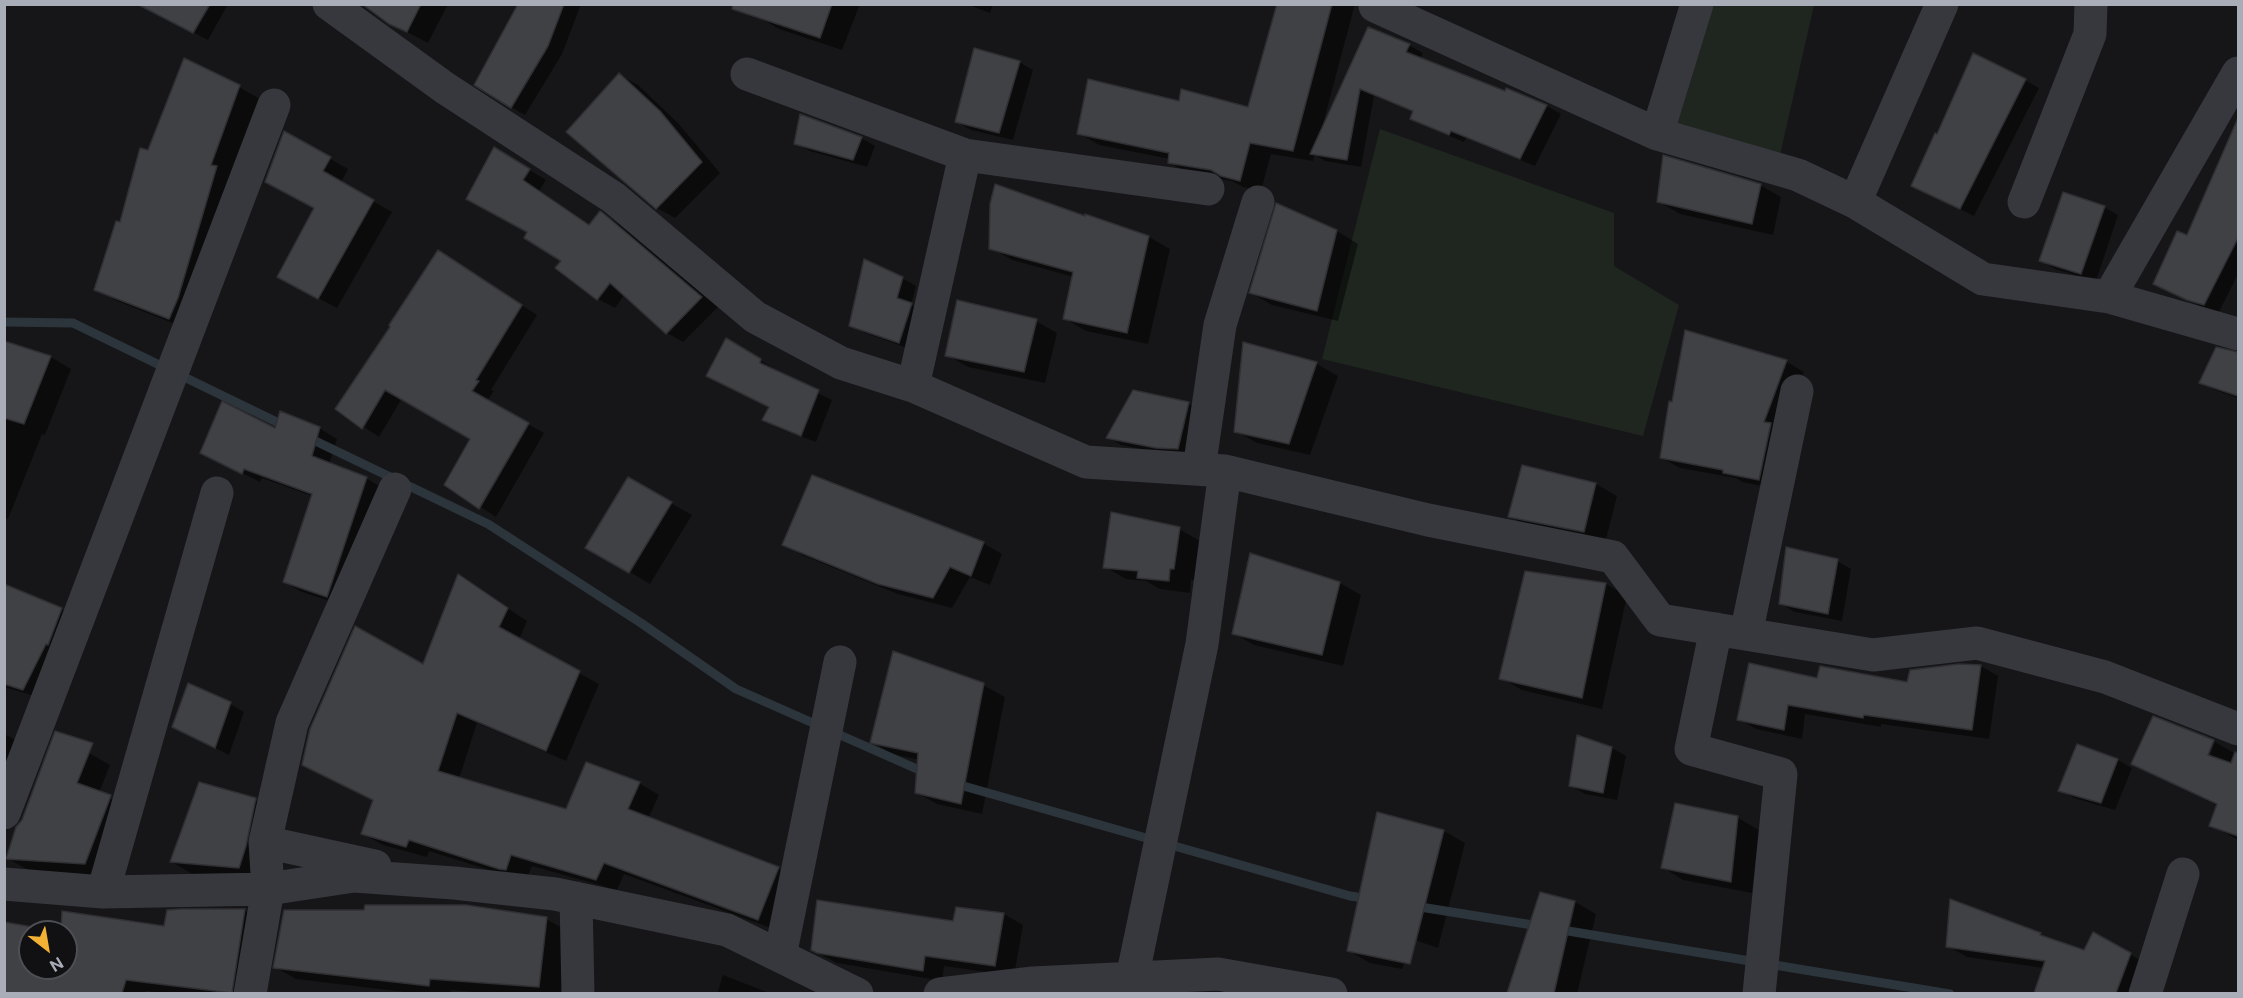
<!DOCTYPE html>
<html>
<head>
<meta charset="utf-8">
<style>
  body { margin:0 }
  #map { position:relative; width:2243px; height:998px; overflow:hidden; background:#161618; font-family:"Public Sans",sans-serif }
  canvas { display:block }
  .frame { position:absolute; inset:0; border:6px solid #a8adb8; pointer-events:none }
  .north { position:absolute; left:18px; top:920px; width:60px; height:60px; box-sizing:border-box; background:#111113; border:2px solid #4d4f55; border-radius:50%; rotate:149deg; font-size:16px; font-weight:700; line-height:24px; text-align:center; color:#a8adb8 }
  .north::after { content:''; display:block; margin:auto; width:21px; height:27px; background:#f2b134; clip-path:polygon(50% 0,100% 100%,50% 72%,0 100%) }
</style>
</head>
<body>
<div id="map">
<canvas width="2243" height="998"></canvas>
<div class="frame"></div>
<div class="north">N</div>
</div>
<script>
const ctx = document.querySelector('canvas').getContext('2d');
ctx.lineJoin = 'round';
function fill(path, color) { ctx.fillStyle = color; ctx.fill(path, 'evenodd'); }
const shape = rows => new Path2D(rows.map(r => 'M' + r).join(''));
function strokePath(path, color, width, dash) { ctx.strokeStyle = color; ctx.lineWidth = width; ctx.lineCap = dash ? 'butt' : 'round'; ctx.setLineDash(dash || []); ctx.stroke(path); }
const green = shape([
  [1708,5,1814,5,1780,155,1671,125],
  [1380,129,1614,213,1614,266,1679,305,1643,436,1322,359]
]);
const shadow = shape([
  [139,4,228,4,208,40],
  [374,4,448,4,428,43,390,23],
  [519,4,581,4,562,54,525,115,511,107],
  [761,4,860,4,842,50,779,29,757,16],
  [966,4,993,4,990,13],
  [1278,4,1355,4,1323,124,1325,124,1369,29,1409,45,1423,53,1420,59,1505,93,1507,90,1547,106,1561,114,1535,166,1466,138,1464,142,1425,126,1412,118,1414,112,1374,96,1361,167,1325,161,1315,155,1313,161,1271,154,1261,191,1243,187,1232,181,1189,174,1169,162,1170,159,1099,145,1079,133,1180,103,1249,109],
  [1019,62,1033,70,1013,140,971,130,957,122],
  [620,75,638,85,678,123,720,173,675,218,657,208,568,132],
  [2025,80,2039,88,1974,216,1927,193],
  [239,87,260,99,190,330,117,301,96,289,149,152],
  [285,133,348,169,341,183,392,212,337,308,297,287,316,208],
  [861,138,875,146,867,167,810,151,796,143],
  [495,149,546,180,539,191,591,226,601,213,620,225,718,307,683,342,667,333,625,294,615,308,598,299,563,261,529,232],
  [2223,156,2238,164,2238,274,2219,312,2202,307,2169,291,2188,237],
  [1760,185,1781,197,1773,235,1680,214,1659,202],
  [1277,205,1337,231,1358,244,1338,321,1272,305,1251,293],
  [2104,207,2118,215,2096,281,2055,269,2041,261],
  [1086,218,1149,237,1170,249,1148,344,1086,331,1065,319,1074,277,1012,260,991,248],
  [454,261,537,315,491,390,494,391,487,401,544,433,496,517,446,485,472,438,402,398,379,437,337,409,392,326],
  [902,278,916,286,911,305,925,313,913,350,865,333,851,325],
  [1036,321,1057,333,1045,383,968,367,947,355],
  [1686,331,1787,362,1804,372,1782,431,1777,489,1742,482,1736,478,1680,468,1662,458],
  [726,340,775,369,774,371,832,400,816,442,778,428,764,420,770,407],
  [4,343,51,357,71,369,45,435,42,434,8,519,4,518],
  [1245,344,1317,364,1338,376,1310,455,1257,443,1236,431],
  [2233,354,2238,354,2238,398,2215,390,2201,382],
  [1133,391,1189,404,1203,412,1193,456,1171,455,1121,445,1108,437],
  [319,428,337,439,329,465,366,478,384,489,345,606,302,592,284,582,312,496,262,478,260,482,220,462,275,430],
  [1523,467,1596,484,1617,496,1605,543,1530,528,1509,516],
  [628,479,692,515,650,584,588,547],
  [1179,529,1200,541,1195,580,1191,580,1190,593,1160,589,1146,581,1126,579,1105,567],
  [983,543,1002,554,990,585,970,577,952,608,898,594,802,555,783,544],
  [1837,561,1851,569,1842,621,1795,612,1781,604],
  [459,576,527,621,519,640,599,684,566,761,477,723,459,779,567,811,639,783,659,795,648,819,778,868,798,880,779,931,624,874,617,890,532,866,526,880,521,880,429,851,427,857,383,845,363,834,375,800,303,764,423,666],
  [1340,583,1361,595,1343,666,1254,645,1233,633],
  [1606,584,1627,596,1602,709,1522,690,1501,678],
  [4,586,62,609,76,617,38,697,4,687],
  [1959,665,1981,666,1998,676,1989,739,1881,724,1881,727,1805,714,1802,739,1756,729,1739,719,1819,680,1908,684],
  [983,685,1005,697,982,814,937,804,916,792,919,760,892,754,872,742],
  [230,704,244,712,229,755,188,734],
  [2154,718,2214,742,2211,742,2204,761,2207,762,2215,742,2234,753,2230,765,2238,768,2238,840,2211,825,2218,806,2133,764],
  [4,734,22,743,4,800],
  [1578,737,1612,748,1626,756,1617,800,1585,794,1571,786],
  [52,744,89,753,110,765,99,793,131,809,106,876,28,870,7,858],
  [2077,746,2118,760,2132,768,2115,810,2074,798,2060,790],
  [255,800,276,812,260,879,192,874,172,862],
  [1676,805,1738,818,1759,830,1752,893,1683,880,1662,867],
  [1378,814,1444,831,1465,843,1438,948,1415,940,1402,969,1370,963,1349,951],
  [1541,894,1575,902,1596,914,1577,994,1509,992],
  [168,911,245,911,264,922,252,994,170,994,146,991,145,994,4,994,4,924,53,932,30,932,30,968,66,968,66,932,62,932,165,928],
  [1004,914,1023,925,1014,976,944,966,942,981,837,963,812,950],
  [546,919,568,931,561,994,497,994,451,990,450,994,421,994,296,979,275,967],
  [2040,934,2051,940,2085,952,2094,934,2149,965,2138,994,2035,994,2044,968,1967,957,1948,946],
  [723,975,772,994,717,994]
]);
const stream = shape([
  [4,322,73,323,287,427],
  [305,436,488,524,641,623,736,689,926,773],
  [953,783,1350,896,1371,899],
  [1414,906,1539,926],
  [1556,929,1950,994]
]);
const building = shape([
  [137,4,210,4,193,33,137,4],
  [362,4,421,4,407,32,389,24,362,4],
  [518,4,564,4,548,46,511,108,474,85,518,4],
  [733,4,832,4,820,38,732,9,733,4],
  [1277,4,1332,4,1293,151,1250,143,1240,181,1221,176,1211,170,1168,163,1169,153,1077,134,1088,79,1179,101,1181,89,1248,107,1277,4],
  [1368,27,1410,44,1406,52,1505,91,1506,88,1547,105,1520,159,1451,131,1449,135,1410,119,1413,111,1360,89,1347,160,1310,154,1368,27],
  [974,48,1020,61,999,133,955,122,974,48],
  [1973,53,2026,79,1960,209,1911,186,1935,133,1937,134,1973,53],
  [184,58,240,85,211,165,217,166,178,298,169,319,94,290,116,221,120,222,140,148,148,150,184,58],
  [619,73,660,111,702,162,656,209,566,132,619,73],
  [800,114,862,137,853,160,794,144,800,114],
  [2238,118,2238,238,2204,305,2187,300,2153,284,2177,231,2187,235,2238,118],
  [284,131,331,157,323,171,374,200,318,299,277,277,314,208,265,182,284,131],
  [494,147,530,169,523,180,589,225,600,211,603,213,702,297,666,334,610,283,597,300,555,268,561,261,524,238,527,232,466,199,494,147],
  [1663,155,1761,184,1752,224,1657,202,1663,155],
  [995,184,1085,216,1085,214,1149,236,1127,333,1063,319,1073,272,989,249,990,204,995,184],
  [2063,192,2105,206,2081,274,2039,261,2063,192],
  [1276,203,1337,230,1317,311,1249,293,1276,203],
  [438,250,522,305,476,380,479,381,472,391,529,423,479,509,444,485,470,439,385,390,362,429,335,409,390,327,389,325,438,250],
  [864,259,903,277,897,298,912,303,899,343,849,326,864,259],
  [957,300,1037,319,1024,372,945,356,957,300],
  [1685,330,1787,360,1764,422,1771,423,1759,480,1723,473,1723,470,1660,458,1669,401,1672,402,1685,330],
  [726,338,761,359,760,363,819,390,801,436,762,420,769,407,706,376,726,338],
  [4,341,51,356,24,424,4,418,4,341],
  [1243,342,1317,362,1289,444,1234,432,1243,342],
  [2216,347,2238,352,2238,396,2199,383,2216,347],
  [1133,390,1189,402,1178,449,1156,448,1106,438,1133,390],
  [222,401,275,428,280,411,320,427,312,456,367,477,327,597,283,582,312,494,244,469,242,474,200,453,222,401],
  [1522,465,1596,483,1584,532,1508,517,1522,465],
  [812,475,984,542,971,576,950,567,933,598,878,584,782,545,812,475],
  [628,477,672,502,629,573,585,548,628,477],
  [1111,512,1180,527,1174,569,1170,569,1169,581,1137,578,1138,571,1103,568,1111,512],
  [1786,547,1838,559,1828,614,1779,604,1786,547],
  [1250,553,1340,582,1322,655,1232,634,1250,553],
  [1525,571,1606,583,1582,698,1499,679,1525,571],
  [458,574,508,608,499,627,580,671,546,751,457,713,438,771,566,809,586,762,640,782,628,809,779,867,758,920,604,863,596,880,511,855,506,870,499,869,409,840,406,847,361,834,373,800,302,765,310,729,355,626,423,664,458,574],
  [4,584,62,608,48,645,46,644,23,690,4,684,4,584],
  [893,651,984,683,961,804,915,793,918,753,870,743,893,651],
  [1749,663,1817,678,1820,666,1907,682,1910,670,1959,664,1981,665,1972,730,1864,715,1863,718,1788,705,1784,730,1737,720,1749,663],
  [188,683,231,702,215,748,172,727,188,683],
  [2153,716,2214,740,2208,755,2231,763,2235,752,2238,753,2238,836,2209,826,2217,804,2131,764,2153,716],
  [55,731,93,743,77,783,111,795,109,801,85,864,6,859,16,827,22,820,55,731],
  [1577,735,1612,747,1603,793,1569,786,1577,735],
  [2077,744,2118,759,2101,803,2058,791,2077,744],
  [199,782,256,798,246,846,239,868,170,862,199,782],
  [1675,803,1738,816,1731,882,1661,868,1675,803],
  [1377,812,1444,830,1410,964,1347,951,1377,812],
  [1540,892,1575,901,1554,993,1507,993,1540,892],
  [1950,899,2041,933,2040,935,2084,950,2093,932,2131,953,2116,993,2034,993,2045,961,1946,947,1950,899],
  [817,900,953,921,956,907,1004,913,995,966,925,956,923,971,817,953,811,950,817,900],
  [365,905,466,905,547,917,539,987,430,979,429,986,273,968,284,910,364,910,365,905],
  [180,909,245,909,232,993,126,980,122,993,4,993,4,922,61,932,62,911,164,926,167,910,180,909],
  [30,932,66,932,66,968,30,968,30,932]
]);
const minor = shape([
  [329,4,445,88,614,198,755,317,841,363,913,386,1086,462,1225,471,1428,520,1613,557,1660,620,1873,655,1977,643,2105,677,2238,729],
  [1375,6,1657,134,1697,4],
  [747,74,965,155,1208,189],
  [1657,134,1798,175,1855,202,1983,279,2109,297,2238,73],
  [1855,202,1942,4],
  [2024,202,2090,34,2091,4],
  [2109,297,2238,334],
  [913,386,965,155],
  [1199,469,1220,325,1258,202],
  [1716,629,1691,749,1781,774,1759,994],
  [1746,634,1797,391],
  [4,813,274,105],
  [265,842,292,723,395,489],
  [4,884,103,892,268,889,354,876,454,883,555,894,727,930,857,994],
  [103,892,217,493],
  [576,898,578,994],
  [780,956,840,662],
  [1132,978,1202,644,1225,471],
  [250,994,268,889,265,842,375,866],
  [940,994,1033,983,1218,974,1331,994],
  [2145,994,2183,874]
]);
fill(green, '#1e261f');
fill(shadow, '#0007');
strokePath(stream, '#2c353c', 9);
fill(building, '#404145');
strokePath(building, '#303034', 1.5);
strokePath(minor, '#37383d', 33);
</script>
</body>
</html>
